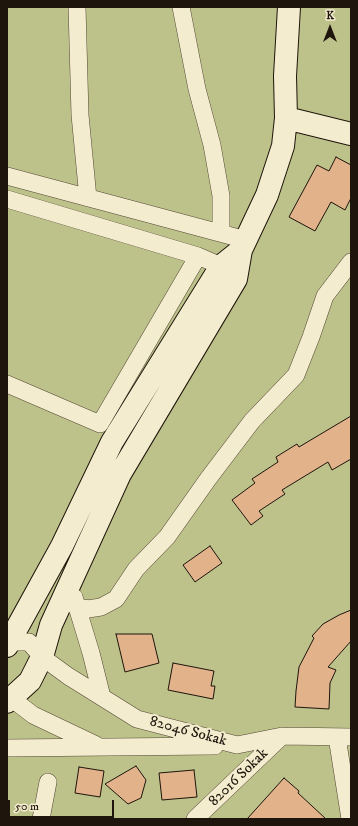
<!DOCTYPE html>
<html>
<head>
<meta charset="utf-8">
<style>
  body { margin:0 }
  #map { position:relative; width:358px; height:826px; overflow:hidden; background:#eee1b4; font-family:"IM FELL DW Pica",serif }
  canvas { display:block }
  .frame { position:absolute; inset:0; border:8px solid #1e150c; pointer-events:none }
  .north { position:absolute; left:310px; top:8px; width:40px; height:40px; -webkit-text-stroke:3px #f4ecce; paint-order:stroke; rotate:0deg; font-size:11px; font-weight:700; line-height:16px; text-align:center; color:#1e150c }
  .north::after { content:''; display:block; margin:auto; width:14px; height:18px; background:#1e150c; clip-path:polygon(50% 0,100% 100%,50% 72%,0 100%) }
  .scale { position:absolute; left:8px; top:800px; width:106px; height:18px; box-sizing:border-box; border:2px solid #1e150c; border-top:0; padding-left:5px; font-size:12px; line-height:14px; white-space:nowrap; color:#1e150c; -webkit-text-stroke:3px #f4ecce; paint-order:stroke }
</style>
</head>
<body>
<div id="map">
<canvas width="358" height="826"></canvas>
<div class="frame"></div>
<div class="north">K</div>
<div class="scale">50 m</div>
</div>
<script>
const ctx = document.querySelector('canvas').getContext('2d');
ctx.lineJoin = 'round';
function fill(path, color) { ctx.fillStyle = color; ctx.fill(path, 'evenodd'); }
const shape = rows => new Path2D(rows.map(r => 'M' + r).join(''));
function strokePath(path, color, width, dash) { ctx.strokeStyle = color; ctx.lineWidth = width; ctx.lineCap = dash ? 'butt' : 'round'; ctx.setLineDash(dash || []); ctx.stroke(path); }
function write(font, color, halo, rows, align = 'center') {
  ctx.font = font + ' "IM FELL DW Pica",serif'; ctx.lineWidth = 4; ctx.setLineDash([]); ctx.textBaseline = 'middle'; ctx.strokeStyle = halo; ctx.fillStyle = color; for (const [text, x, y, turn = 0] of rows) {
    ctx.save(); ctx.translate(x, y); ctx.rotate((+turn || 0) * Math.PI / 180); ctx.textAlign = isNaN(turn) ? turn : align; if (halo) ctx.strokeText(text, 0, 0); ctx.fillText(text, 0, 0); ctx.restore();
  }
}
const green = shape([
  [7,7,351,7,351,819,7,819]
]);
const building = shape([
  [336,157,351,165,351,198,345,210,331,202,315,231,289,217,317,165,329,171,336,157],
  [351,416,351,459,332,470,328,462,282,490,285,494,259,511,263,516,251,525,232,500,255,483,252,479,278,462,276,457,297,444,299,447,351,416],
  [210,546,222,563,195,582,183,565,210,546],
  [351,610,351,641,328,667,336,670,330,683,329,709,295,707,296,691,299,667,314,638,312,636,323,624,339,615,351,610],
  [116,634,152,634,159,663,125,672,116,634],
  [173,663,214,671,211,686,215,686,213,699,168,690,173,663],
  [136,766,146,780,141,798,128,804,105,784,136,766],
  [79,767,104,771,100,797,75,793,79,767],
  [194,770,197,797,162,800,159,773,194,770],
  [284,778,299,791,298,793,326,819,247,819,284,778]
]);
const minor = shape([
  [77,7,80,115,88,198],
  [181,7,197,89,212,145,221,196,221,233],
  [7,176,246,240],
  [7,199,198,256,221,266],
  [7,384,100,424,198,256],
  [74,597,91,653,102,697],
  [76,607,88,609,101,607,116,599,136,569,167,537,208,479,252,421,296,375,311,337,325,296,351,262],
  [9,642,29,642,42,657,68,676,137,719,237,745,282,736,351,737],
  [7,697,11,698,33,715,96,745],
  [337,737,350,819],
  [7,748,215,746],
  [41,819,48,782],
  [195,819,282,736]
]);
const secondary = shape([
  [286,118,351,134],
  [7,646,62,546,112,442,221,266,241,250],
  [7,702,30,681,42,657,51,625,120,474,236,279,241,250,267,195,283,146,286,118,285,76,289,7]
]);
const streetNames = [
  ["82046 Sokak",188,732,15],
  ["82016 Sokak",239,778,-44]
];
fill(green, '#bdc18a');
fill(building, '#e2b28b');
strokePath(building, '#1e150c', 1);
strokePath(minor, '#524836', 18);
strokePath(secondary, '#1e150c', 24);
strokePath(minor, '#f4ecce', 17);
strokePath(secondary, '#f4ecce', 22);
write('15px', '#1e150c', '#f4ecce', streetNames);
</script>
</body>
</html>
